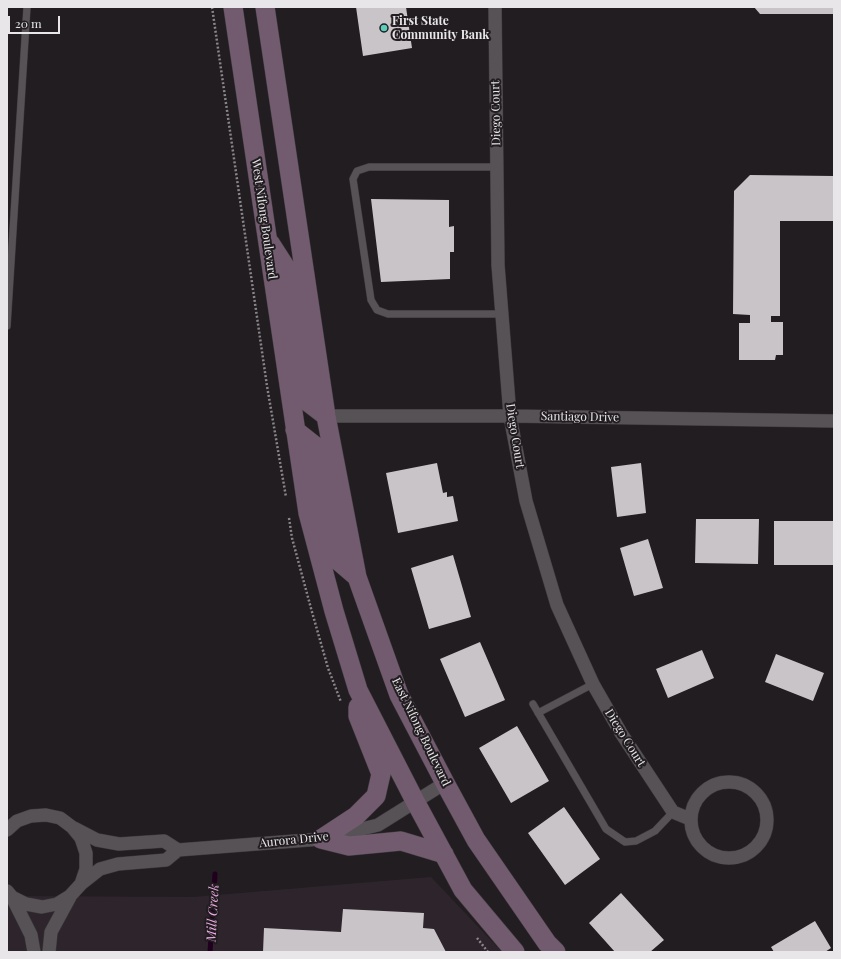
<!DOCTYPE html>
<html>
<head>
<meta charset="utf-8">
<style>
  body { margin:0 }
  #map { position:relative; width:841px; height:959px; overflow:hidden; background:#211d20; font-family:"Playfair Display",serif }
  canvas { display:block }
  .frame { position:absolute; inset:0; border:8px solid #e8e6e8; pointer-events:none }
  .scale { position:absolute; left:8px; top:16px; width:52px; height:18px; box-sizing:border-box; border:2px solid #e8e6e8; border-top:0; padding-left:5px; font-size:12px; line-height:14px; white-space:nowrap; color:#e8e6e8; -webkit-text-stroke:3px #211d20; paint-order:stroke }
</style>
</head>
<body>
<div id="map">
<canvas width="841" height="959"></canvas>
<div class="frame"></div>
<div class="scale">20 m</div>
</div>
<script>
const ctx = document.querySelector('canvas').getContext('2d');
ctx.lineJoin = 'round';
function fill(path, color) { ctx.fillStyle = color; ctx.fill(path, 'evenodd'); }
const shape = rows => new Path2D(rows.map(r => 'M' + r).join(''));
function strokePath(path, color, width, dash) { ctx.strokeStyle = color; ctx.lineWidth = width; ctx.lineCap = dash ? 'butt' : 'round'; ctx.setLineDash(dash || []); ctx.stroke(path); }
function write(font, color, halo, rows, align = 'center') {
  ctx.font = font + ' "Playfair Display",serif'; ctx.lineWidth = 4; ctx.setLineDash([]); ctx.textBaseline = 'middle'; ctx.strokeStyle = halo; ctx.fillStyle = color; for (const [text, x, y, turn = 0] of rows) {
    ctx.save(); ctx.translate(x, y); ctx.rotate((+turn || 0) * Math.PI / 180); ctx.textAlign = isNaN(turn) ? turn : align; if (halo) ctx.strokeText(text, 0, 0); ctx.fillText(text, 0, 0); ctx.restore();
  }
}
const built = shape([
  [431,877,502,952,7,952,7,896,193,897]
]);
const stream = shape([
  [210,952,215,874]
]);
const building = shape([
  [356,7,406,7,412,48,363,56],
  [754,7,834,7,834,14,760,14],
  [750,175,834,176,834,221,780,221,780,316,771,316,771,322,783,322,783,355,776,355,775,360,739,360,739,323,750,323,750,315,733,314,734,191],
  [371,199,449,200,449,227,454,226,454,252,450,252,450,279,381,282],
  [437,463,443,493,447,492,447,497,453,496,458,521,398,533,386,473],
  [641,463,646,513,617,517,611,467],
  [696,519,759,519,758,564,695,563],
  [774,521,834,521,834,565,774,565],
  [648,539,663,588,634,596,620,548],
  [453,555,471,617,429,629,411,568],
  [480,642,505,700,465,717,440,659],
  [702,650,714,678,668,698,656,669],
  [776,654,824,673,813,701,765,682],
  [517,726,549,781,511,803,479,748],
  [564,807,600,859,565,885,528,833],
  [621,893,664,940,650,952,615,952,589,923],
  [343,909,424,913,423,928,434,929,446,952,263,952,264,928,341,932],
  [815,921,831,948,825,952,774,952,771,947]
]);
const path = shape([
  [212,7,267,386,286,497],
  [289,518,292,538,312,612,328,668,341,702],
  [477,938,488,952]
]);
const lane = shape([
  [497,167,369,167,357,171,353,179,371,300,377,310,388,314,502,314],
  [7,326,27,7],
  [533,704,606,829,625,842,636,841,655,831,673,812],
  [538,713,593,684]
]);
const street = shape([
  [495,7,498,265,510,416,526,501,557,605,593,684,621,733,673,812,690,819],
  [326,416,510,416,834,421],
  '691 820a38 38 0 1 1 76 0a38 38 0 1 1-76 0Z',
  [74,828,97,840,119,844,164,841,178,850],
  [7,830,17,821,31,816,46,815,60,818,72,827,81,838,86,853,86,869,81,884,70,896,57,904,42,907,26,904,12,897,7,891],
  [81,884,100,869,118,864,166,860,178,850,321,839,378,825,445,783],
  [12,897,31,935,34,952],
  [49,952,51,932,70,897]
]);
const secondary = shape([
  [233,7,308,513,334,611,358,690,415,801,463,890,515,952],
  [265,7,326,416,357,577,399,695,445,783,476,840,547,943,556,952],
  [270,243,288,271,309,403,326,416],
  [295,430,314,445,336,559,357,577],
  [321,839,356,816,376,796,381,774,358,716,358,707],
  [321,839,349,846,401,841,444,854]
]);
const markers = [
  [384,28,4,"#5bcebb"]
];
const poiNames = [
  ["First State",392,21],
  ["Community Bank",392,35]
];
const streetNames = [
  ["Diego Court",496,113,-91],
  ["West Nifong Boulevard",264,219,82],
  ["Santiago Drive",580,417,1],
  ["Diego Court",515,436,81],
  ["East Nifong Boulevard",421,732,64],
  ["Diego Court",625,738,58],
  ["Aurora Drive",294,840,-6]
];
const waterNames = [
  ["Mill Creek",213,913,-87]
];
fill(built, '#2e252c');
strokePath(stream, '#21001f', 5);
fill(building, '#c9c4c8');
strokePath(lane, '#3b393b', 8);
strokePath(street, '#3b393b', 14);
strokePath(secondary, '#3b393b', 20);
strokePath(path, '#898689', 2.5, [2, 2]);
strokePath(lane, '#565255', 7);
strokePath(street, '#565255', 13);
strokePath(secondary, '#725a6f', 19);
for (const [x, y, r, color] of markers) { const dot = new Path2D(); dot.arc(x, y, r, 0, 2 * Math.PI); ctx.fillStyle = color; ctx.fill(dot); strokePath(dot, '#211d20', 1.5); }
write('bold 12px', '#e8e6e8', '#211d20', poiNames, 'left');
write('12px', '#e8e6e8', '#211d20', streetNames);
write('italic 13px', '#eface6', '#211d20', waterNames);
</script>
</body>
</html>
